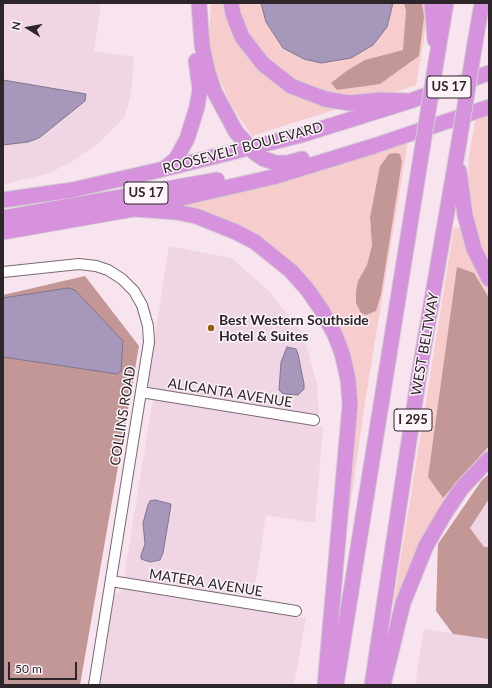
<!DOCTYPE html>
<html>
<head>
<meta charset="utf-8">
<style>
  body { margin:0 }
  #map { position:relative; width:492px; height:688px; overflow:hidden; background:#f7e4ef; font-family:Lato,sans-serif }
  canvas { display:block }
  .frame { position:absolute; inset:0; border:4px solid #2c2529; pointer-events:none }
  .north { position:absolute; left:8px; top:8px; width:40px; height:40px; -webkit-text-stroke:3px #fdf5f9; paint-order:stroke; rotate:281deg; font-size:11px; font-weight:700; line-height:16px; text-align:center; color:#2c2529 }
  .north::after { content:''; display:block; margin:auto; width:14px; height:18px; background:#2c2529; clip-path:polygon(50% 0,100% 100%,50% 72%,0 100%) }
  .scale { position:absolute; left:8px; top:662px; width:69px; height:18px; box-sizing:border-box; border:2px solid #2c2529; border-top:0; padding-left:5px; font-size:12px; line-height:14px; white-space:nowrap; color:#2c2529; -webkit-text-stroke:3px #fdf5f9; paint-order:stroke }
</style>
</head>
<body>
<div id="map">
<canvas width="492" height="688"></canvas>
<div class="frame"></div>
<div class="north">N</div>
<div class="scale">50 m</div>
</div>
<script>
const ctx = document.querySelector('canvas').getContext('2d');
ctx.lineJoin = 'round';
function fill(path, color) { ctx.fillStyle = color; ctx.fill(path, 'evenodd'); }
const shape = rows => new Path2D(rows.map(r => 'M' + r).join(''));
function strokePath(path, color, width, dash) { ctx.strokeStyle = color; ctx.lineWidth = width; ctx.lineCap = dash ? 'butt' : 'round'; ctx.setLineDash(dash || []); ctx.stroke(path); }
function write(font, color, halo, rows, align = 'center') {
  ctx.font = font + ' Lato,sans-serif'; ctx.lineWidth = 3; ctx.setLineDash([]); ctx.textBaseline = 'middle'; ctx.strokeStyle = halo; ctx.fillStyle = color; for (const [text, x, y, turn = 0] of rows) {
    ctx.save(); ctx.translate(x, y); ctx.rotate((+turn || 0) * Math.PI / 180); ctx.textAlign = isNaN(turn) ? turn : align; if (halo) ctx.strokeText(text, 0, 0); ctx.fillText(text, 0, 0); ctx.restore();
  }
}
const built = shape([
  [3,3,101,3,94,51,134,57,131,95,124,118,101,141,73,161,49,173,3,185],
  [169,246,231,258,269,291,304,335,317,385,319,417,157,392,150,387,148,381],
  [153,399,323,427,315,523,266,515,253,599,127,580,124,577],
  [489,499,489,547,484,547,470,528],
  [126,587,306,618,294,685,101,685,114,595],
  [424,629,489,639,489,685,415,685]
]);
const green = shape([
  [211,3,226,3,250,57,340,108,252,136,230,103,213,65,209,36],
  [234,3,261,3,266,22,387,27,393,3,425,3,425,32,416,85,384,96,351,99,293,83,249,40],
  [489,112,489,271,475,244,468,184,469,156,476,117],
  [408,141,365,402,348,521,344,520,355,391,299,270,167,207],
  [402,162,381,295,376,311,358,281,367,265,372,245,370,217,373,199],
  [454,227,461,228,471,260,489,286,489,298,488,298,443,498,489,446,489,448,471,468,398,607,393,606]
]);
const forest = shape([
  [404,3,422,3,424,17,419,56,380,84,337,90,331,83,348,70,365,60,403,50,406,11],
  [395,153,400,154,402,162,381,295,376,311,366,315,361,313,356,303,356,292,358,281,367,265,372,245,370,217,380,166,389,154],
  [457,267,474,273,489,298,489,446,443,498,428,477],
  [85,276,139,346,80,685,3,685,3,295],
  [489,474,489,499,470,528,484,547,489,547,489,639,453,634,436,611,438,544,482,480]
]);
const water = shape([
  [261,3,393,3,387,27,373,45,351,58,321,63,304,59,283,48,266,22,261,3],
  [3,80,86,94,85,101,39,138,28,142,3,145,3,80],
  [68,288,75,290,123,341,121,371,117,374,3,357,3,298,68,288],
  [287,347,296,349,298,354,304,384,304,389,298,395,283,394,279,390,281,362,287,347],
  [155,500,171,504,170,511,163,553,160,560,150,562,141,559,141,555,145,544,143,523,148,505,150,501,155,500]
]);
const minor = shape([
  [3,272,79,264,96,266,108,270,122,279,134,291,142,305,148,326,149,342,94,685],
  [141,392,314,420],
  [111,581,296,611]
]);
const highway = shape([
  [199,3,202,45,207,69,214,91,236,132,255,153,264,159,276,163,288,163,302,159],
  [231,3,233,14,242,37,263,64,291,86,325,99,349,103,381,100,410,101,489,73],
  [432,3,435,40],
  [475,43,482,3],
  [437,56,446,3],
  [164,169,176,159,187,139,197,107,200,89,196,61],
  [459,171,465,215,474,249,489,279],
  [3,200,72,190,164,169,301,135,410,101],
  [134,209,176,212,196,216,236,232,255,242,291,271,307,289,321,309,335,335,342,353,348,379,350,405,325,685],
  [3,218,217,180],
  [3,232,134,209,273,177,374,146,489,107],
  [336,685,421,156],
  [372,685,419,375,459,142],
  [383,685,403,603,426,546,445,513,461,489,489,459]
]);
const highwayBridge = shape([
  [459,142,475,43],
  [421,156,437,56]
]);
const markers = [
  [211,328,4,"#8d5f07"]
];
const shields = [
  [449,87,44],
  [146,193,44],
  [413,420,38]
];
const shieldNames = [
  ["US 17",449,87],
  ["US 17",146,193],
  ["I 295",413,420]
];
const streetNames = [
  ["ROOSEVELT BOULEVARD",243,148,-15],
  ["WEST BELTWAY",425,344,-80],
  ["ALICANTA AVENUE",230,393,9],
  ["COLLINS ROAD",123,416,-81],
  ["MATERA AVENUE",206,583,9]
];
const poiNames = [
  ["Best Western Southside",219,320],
  ["Hotel & Suites",219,336]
];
fill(built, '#f0d5e5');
fill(green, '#f6cdcc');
fill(forest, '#c39796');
fill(water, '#a697bb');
strokePath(water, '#81758f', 1);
strokePath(minor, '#7b6a74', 12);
strokePath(highway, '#d1cfd0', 17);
strokePath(minor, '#fff', 10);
strokePath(highway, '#d692dd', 15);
strokePath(highwayBridge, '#d1cfd0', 17, []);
strokePath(highwayBridge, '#d692dd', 15);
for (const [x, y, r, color] of markers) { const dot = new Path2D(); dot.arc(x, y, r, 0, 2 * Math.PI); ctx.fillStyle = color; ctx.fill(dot); strokePath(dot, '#fdf5f9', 1.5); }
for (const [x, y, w] of shields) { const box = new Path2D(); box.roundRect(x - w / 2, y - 11, w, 22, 3); ctx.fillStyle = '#fdf5f9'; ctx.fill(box); strokePath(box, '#2c2529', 1); }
write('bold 13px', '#2c2529', null, shieldNames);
write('14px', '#2c2529', '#fdf5f9', streetNames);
write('bold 14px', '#2c2529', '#fdf5f9', poiNames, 'left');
</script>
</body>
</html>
